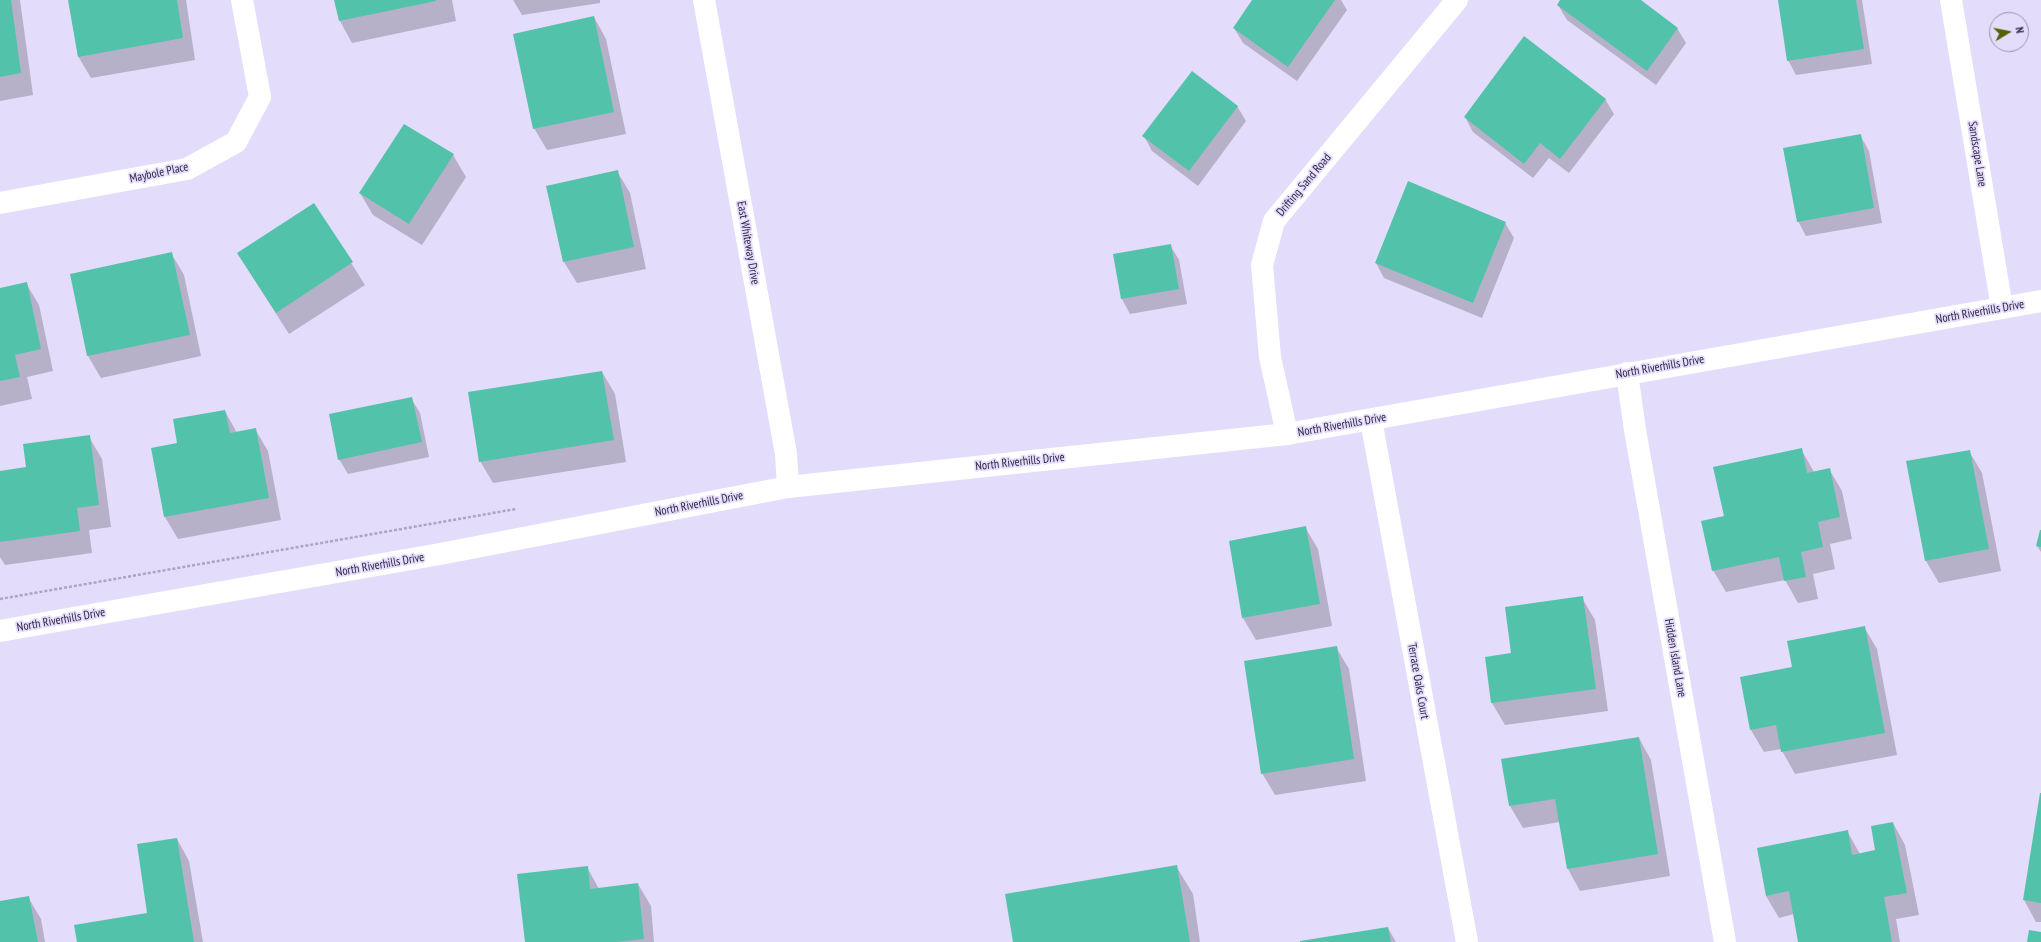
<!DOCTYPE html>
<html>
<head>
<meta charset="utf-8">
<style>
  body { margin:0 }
  #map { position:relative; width:2041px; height:942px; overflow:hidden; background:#e4dcfb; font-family:"PT Sans Narrow",sans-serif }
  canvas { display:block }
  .north { position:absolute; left:1989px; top:12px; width:40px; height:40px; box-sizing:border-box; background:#e4dcfb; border:1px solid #9b93b1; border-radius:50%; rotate:80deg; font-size:11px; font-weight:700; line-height:16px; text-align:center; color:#2e2542 }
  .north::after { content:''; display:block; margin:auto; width:14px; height:18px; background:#566201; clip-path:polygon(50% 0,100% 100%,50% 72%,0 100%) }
</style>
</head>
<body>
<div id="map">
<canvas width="2041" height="942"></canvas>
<div class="north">N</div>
</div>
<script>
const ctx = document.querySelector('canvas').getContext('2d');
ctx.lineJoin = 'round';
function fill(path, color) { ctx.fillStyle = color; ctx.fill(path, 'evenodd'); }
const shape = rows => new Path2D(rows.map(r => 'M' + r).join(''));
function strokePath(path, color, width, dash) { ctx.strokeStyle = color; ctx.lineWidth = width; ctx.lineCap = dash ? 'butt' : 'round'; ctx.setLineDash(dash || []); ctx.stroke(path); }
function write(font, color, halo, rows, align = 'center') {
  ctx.font = font + ' "PT Sans Narrow",sans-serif'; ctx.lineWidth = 3.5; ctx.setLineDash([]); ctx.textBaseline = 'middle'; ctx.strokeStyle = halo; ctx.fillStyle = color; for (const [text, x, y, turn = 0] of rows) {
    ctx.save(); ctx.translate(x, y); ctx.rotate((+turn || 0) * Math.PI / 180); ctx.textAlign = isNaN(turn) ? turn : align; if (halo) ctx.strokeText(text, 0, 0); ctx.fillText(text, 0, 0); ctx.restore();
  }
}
const shadow = shape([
  [0,0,20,0,33,95,0,101],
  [69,0,186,0,195,60,91,78,78,56],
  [335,0,452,0,456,21,352,43,340,21],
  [513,0,600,0,600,3,522,15],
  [1254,0,1341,0,1347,10,1297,81,1243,43,1234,28],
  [1561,0,1639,0,1677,28,1686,43,1656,85,1567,20,1558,5],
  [1779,0,1862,0,1872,64,1796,75,1788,60],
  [594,17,606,39,626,134,547,150,534,128],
  [1605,99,1614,114,1569,173,1549,158,1533,178,1473,132,1465,117],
  [1237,106,1246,121,1198,186,1152,151,1144,136],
  [1860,135,1869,151,1882,223,1806,236,1798,221],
  [453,155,466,177,422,245,373,215,360,193],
  [617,171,630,193,646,269,577,283,564,262],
  [314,204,365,285,289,334,238,254],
  [1505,223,1514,238,1482,318,1384,278,1376,263],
  [1170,245,1179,260,1187,304,1130,314,1122,299],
  [171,253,184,275,201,356,101,378,88,356,71,275],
  [26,283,39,305,53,371,27,377,32,399,0,406,0,289],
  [602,372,615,394,626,462,493,483,480,461],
  [411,398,420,413,429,457,348,474,339,459],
  [225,411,237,433,255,429,268,451,281,520,178,539,165,517,153,449,178,444],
  [89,437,102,459,111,527,89,530,92,553,5,565,0,557,0,472,27,468],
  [1801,449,1814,472,1829,469,1842,491,1852,539,1830,544,1835,569,1813,574,1818,599,1798,603,1785,580,1726,592,1713,570,1725,517],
  [1969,451,1982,473,2001,571,1939,583,1926,561,1907,462],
  [1305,527,1318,549,1332,626,1256,640,1243,618],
  [2041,532,2041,552,2037,546],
  [1582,598,1595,620,1608,711,1505,725,1492,703,1486,658,1512,654],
  [1864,627,1877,649,1897,755,1795,774,1781,749,1764,752,1751,730,1741,678,1793,668],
  [1336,647,1349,669,1366,781,1275,795,1262,773],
  [1639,738,1651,760,1670,876,1580,891,1568,869,1560,822,1523,828,1510,806],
  [2041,794,2041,922,2036,922,2024,900],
  [1893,823,1905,845,1919,915,1896,919,1900,942,1799,942,1794,914,1779,918,1766,896,1847,831,1860,854,1876,851],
  [177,839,189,861,203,942,78,942,149,914],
  [1176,866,1193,894,1200,942,1014,942],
  [587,867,599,889,638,884,651,906,654,942,526,942],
  [28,897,41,919,45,942,0,942,0,902],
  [1388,928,1396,942,1301,942]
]);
const building = shape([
  [0,0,11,0,21,73,0,77],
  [68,0,177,0,183,38,78,57],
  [334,0,436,0,436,1,339,21],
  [1252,0,1335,0,1288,67,1233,28],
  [1560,0,1641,0,1678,28,1647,71,1557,5],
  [1778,0,1856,0,1864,49,1787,61],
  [594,16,614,112,533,129,513,34],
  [1524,36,1606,99,1560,159,1540,143,1524,164,1464,117],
  [1192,71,1238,106,1189,171,1142,136],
  [404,124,454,154,409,224,359,193],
  [1861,134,1874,208,1797,222,1783,148],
  [618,170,634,247,563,262,546,186],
  [1408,181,1506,222,1473,303,1375,263],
  [314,203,353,262,276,313,237,253],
  [1171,244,1179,289,1121,299,1113,254],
  [172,252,190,335,87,356,70,274],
  [27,282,41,349,15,355,20,377,0,381,0,288],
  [602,371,614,440,479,462,468,392],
  [412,397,422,442,338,460,329,414],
  [225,410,230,433,256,428,269,498,164,517,151,448,177,443,173,419],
  [90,435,99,505,77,508,80,531,0,542,0,471,26,467,23,444],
  [1802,448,1807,473,1830,468,1840,517,1818,522,1823,547,1801,552,1806,577,1784,581,1779,557,1712,571,1701,521,1724,516,1713,467],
  [1970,450,1989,549,1925,561,1906,461],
  [1306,526,1320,604,1242,618,1229,541],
  [2040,530,2041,530,2041,547,2036,546],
  [1583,596,1596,689,1491,703,1485,657,1511,653,1505,607],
  [1865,626,1885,733,1781,752,1776,725,1750,730,1740,677,1792,667,1787,641],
  [1337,646,1354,759,1261,774,1244,661],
  [1639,737,1658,854,1567,869,1555,799,1509,806,1501,759],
  [2040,793,2041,793,2041,903,2023,900],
  [1893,822,1907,893,1884,897,1892,942,1798,942,1789,891,1766,896,1757,848,1848,830,1852,855,1875,850,1871,826],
  [177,838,194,942,77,942,74,925,147,913,137,844],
  [1177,865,1190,942,1013,942,1005,894],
  [588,866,590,889,638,883,644,939,617,942,525,942,517,874],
  [29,896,38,942,0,942,0,901],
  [1388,927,1391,942,1300,942,1300,941],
  [2029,930,2041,932,2041,942,2027,942]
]);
const path = shape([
  [0,599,516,509]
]);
const street = shape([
  [704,0,786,454,788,487],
  [1951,0,2002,308],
  [0,203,187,169,236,142,260,97,242,0],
  [1627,373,1635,430,1725,942],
  [1371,420,1467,942],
  [1287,434,1270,357,1262,265,1274,221,1457,0]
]);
const secondary = shape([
  [0,631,440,554,788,487,1287,434,2041,301]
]);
const streetNames = [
  ["Sandscape Lane",1977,154,81],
  ["Maybole Place",159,173,-12],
  ["Drifting Sand Road",1304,185,-50],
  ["East Whiteway Drive",748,243,80],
  ["North Riverhills Drive",1980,312,-10],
  ["North Riverhills Drive",1660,367,-10],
  ["North Riverhills Drive",1342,425,-10],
  ["North Riverhills Drive",1020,462,-6],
  ["North Riverhills Drive",699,504,-11],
  ["North Riverhills Drive",380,565,-10],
  ["North Riverhills Drive",61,620,-10],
  ["Hidden Island Lane",1675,658,80],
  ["Terrace Oaks Court",1418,681,80]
];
fill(shadow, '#0003');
fill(building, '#52c2ab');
strokePath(path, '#aca4c3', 2.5, [3, 2]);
strokePath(street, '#fff', 22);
strokePath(secondary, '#fff', 22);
write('12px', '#2e2542', '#e4dcfb', streetNames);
</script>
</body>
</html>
